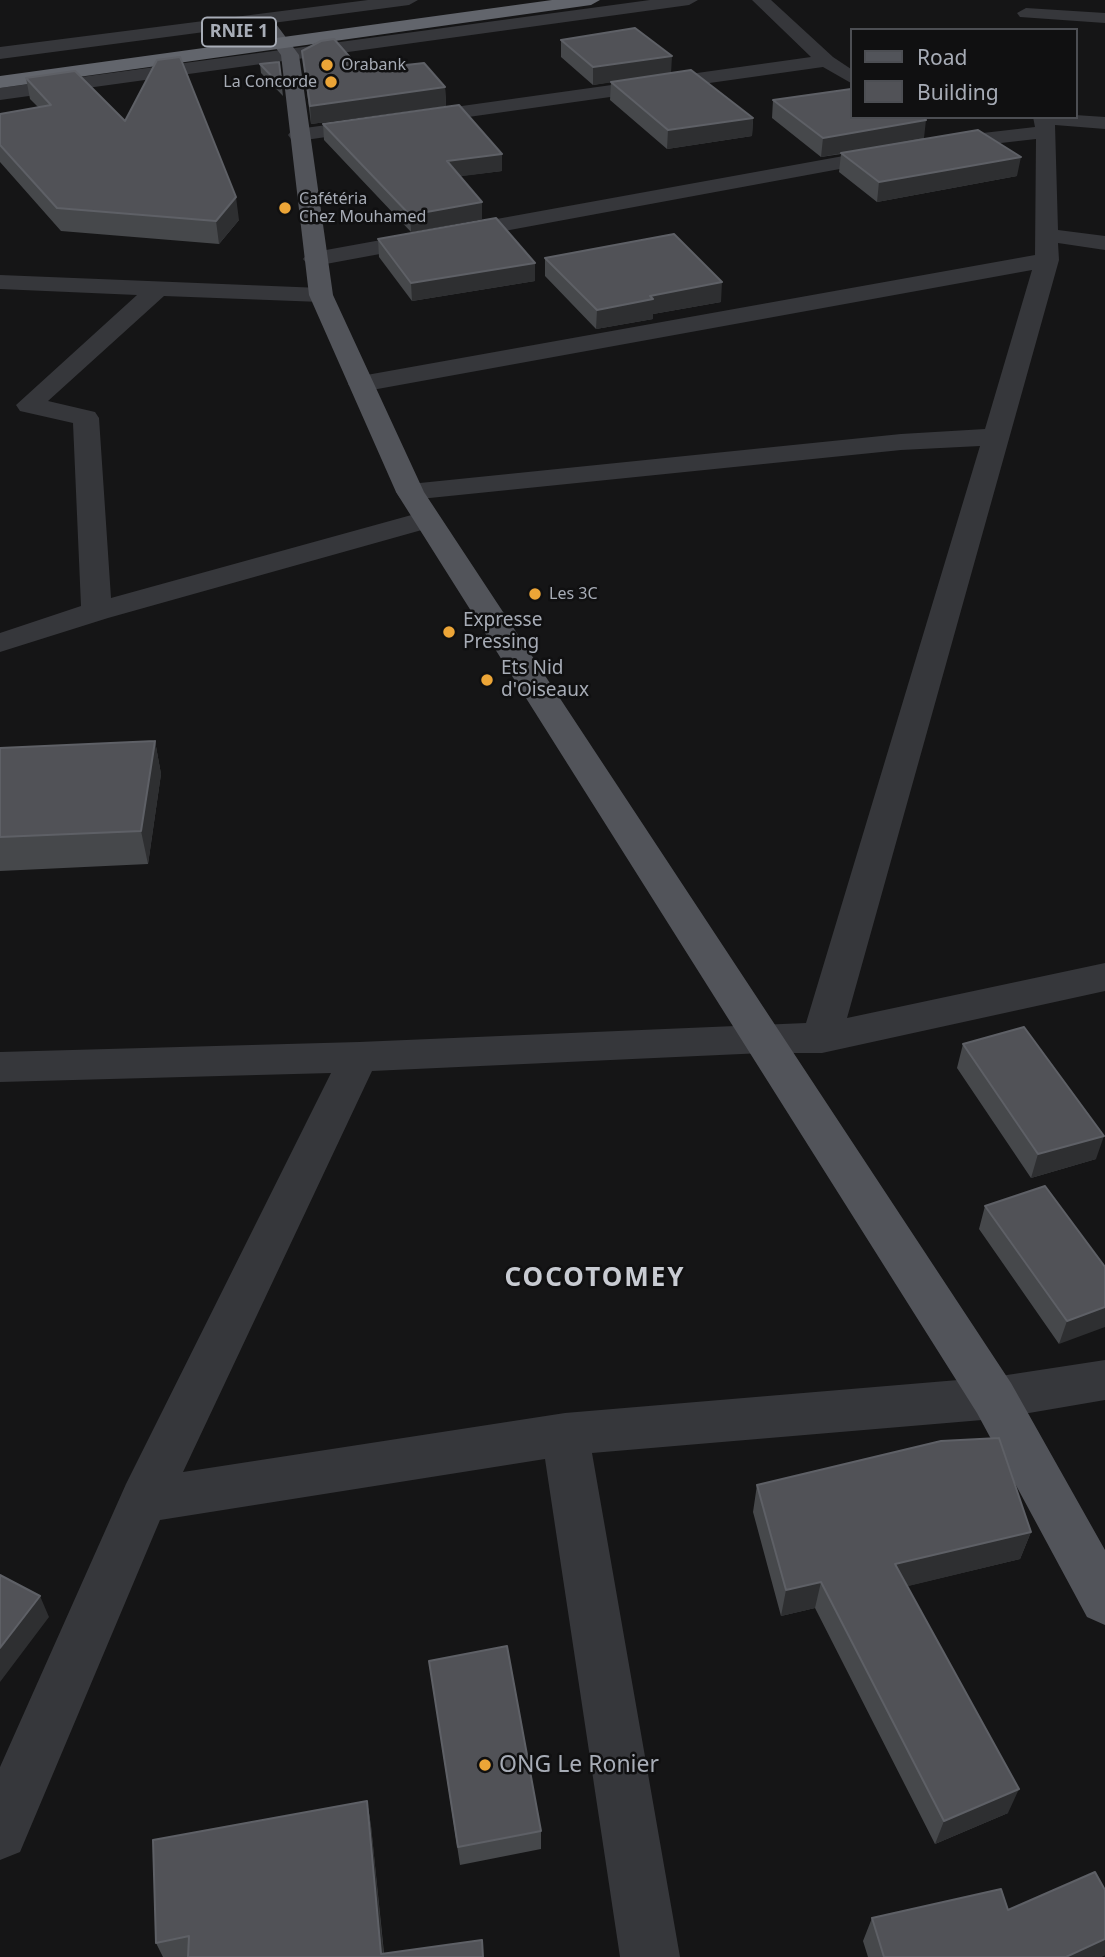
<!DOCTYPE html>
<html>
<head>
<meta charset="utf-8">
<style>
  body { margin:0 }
  #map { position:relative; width:1105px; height:1957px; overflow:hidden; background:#151516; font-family:"Noto Sans",sans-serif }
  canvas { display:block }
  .legend { position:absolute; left:850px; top:28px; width:228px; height:91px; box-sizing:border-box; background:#101011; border:2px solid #4c4e53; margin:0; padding:9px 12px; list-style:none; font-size:21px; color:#a7acb6 }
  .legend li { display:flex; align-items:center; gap:14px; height:35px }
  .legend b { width:35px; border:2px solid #4c4e53 }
</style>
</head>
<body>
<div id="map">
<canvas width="1105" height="1957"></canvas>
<ul class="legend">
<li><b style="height:9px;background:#52545a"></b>Road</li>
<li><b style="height:19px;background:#515257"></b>Building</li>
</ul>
</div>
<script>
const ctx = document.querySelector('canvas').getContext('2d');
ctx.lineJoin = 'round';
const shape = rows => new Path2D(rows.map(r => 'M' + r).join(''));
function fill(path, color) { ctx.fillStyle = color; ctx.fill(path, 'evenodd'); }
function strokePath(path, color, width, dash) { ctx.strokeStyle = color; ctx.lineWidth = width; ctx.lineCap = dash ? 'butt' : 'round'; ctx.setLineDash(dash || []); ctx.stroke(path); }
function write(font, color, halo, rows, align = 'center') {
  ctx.font = font + ' "Noto Sans",sans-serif'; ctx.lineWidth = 5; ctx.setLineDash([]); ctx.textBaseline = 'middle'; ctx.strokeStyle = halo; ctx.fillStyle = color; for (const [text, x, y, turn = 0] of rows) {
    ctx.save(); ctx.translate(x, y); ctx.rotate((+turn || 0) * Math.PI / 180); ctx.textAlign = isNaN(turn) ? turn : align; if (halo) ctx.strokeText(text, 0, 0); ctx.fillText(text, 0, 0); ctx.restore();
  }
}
const minor = shape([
  [368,0,418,0,409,5,0,59,0,47,368,0],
  [650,0,698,0,689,5,0,100,0,88,650,0],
  [752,0,771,0,833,57,851,69,851,83,823,67,298,141,291,139,288,135,291,131,298,129,811,57,752,0],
  [1026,8,1105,13,1105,23,1020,17,1017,13,1026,8],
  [1075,115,1105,117,1105,129,1055,125,1058,230,1105,236,1105,250,1058,243,1059,260,847,1018,1105,963,1105,991,822,1053,763,1053,372,1071,183,1472,565,1413,994,1377,1105,1360,1105,1400,994,1419,592,1453,680,1957,620,1957,545,1459,160,1520,20,1852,0,1860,0,1767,126,1484,331,1073,0,1082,0,1052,359,1042,806,1023,980,446,901,450,410,500,400,498,396,492,400,486,410,484,901,434,985,429,1032,270,361,392,352,389,348,384,352,379,361,376,1035,255,1036,139,948,149,315,266,307,264,303,259,307,254,315,252,948,137,1035,127,1033,117,1075,117,1075,115],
  [0,275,321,288,329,290,333,295,329,300,321,302,164,296,48,401,95,412,99,418,111,598,426,511,436,514,440,520,436,526,108,618,0,652,0,633,81,606,73,423,20,411,16,405,137,295,0,289,0,275]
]);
const major = shape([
  [270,23,276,24,299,55,333,295,424,492,1011,1383,1105,1550,1105,1625,1087,1617,977,1413,396,492,309,295,281,55,261,28,270,23]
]);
const highway = shape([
  [552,0,600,0,591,5,0,88,0,76,552,0]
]);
const wall = shape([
  [561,40,671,73,753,118,752,136,667,149,610,100,611,82,593,85,561,57],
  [302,51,361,70,445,87,446,106,311,124],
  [279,62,283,96,261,73,260,64],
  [26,78,125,121,239,220,219,244,61,231,0,162,0,114,38,107,30,99],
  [773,100,924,138,1017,176,877,202,839,172,841,154,821,157,772,118],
  [323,124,502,154,502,171,460,176,482,219,411,232,324,140],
  [378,239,535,263,535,281,412,301,379,257],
  [545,258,721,302,653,314,653,319,596,329,545,276],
  [155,741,161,774,148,864,0,871,0,748],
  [963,1044,1096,1159,1031,1178,957,1068],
  [985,1206,1105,1267,1059,1344,979,1229],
  [757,1485,1031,1532,1020,1559,907,1586,1008,1813,935,1844,815,1608,781,1616,753,1512],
  [429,1661,541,1831,541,1849,460,1865],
  [367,1801,371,1826,384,1953,483,1957,163,1957,156,1943],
  [1008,1910,1105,1955,1101,1957,868,1957,863,1941,872,1918]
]);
const shadedWall = shape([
  [672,56,671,74,593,85,593,67],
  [445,87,446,106,311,124,310,106],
  [753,118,752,136,667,149,668,130],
  [926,120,924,138,821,157,823,138],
  [502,154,502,171,448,178,447,161],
  [1021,157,1017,176,877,202,879,182],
  [236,197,239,220,219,244,216,221],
  [482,202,482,219,411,232,410,215],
  [535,263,535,281,412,301,411,283],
  [722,282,721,302,653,314,653,319,596,329,597,310,650,296],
  [155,741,161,774,148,864,141,831],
  [1104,1136,1096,1159,1031,1178,1038,1154],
  [1105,1307,1105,1327,1059,1344,1067,1321],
  [1031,1532,1020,1559,888,1591,895,1564],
  [821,1582,815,1608,781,1616,786,1590],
  [40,1596,49,1617,0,1682,0,1648],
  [1019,1789,1008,1813,935,1844,944,1821],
  [367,1801,371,1826,384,1957,382,1957],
  [1105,1939,1105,1955,1101,1957,1066,1957]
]);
const building = shape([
  [635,28,672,56,593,67,561,40,635,28],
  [334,39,361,70,424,63,445,87,310,106,302,51,321,41,334,39],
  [180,57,236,197,216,221,57,208,0,145,0,114,51,105,26,78,75,71,125,121,157,60,180,57],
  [279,62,282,87,260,64,279,62],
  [691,70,753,118,668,130,611,82,691,70],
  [851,89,851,117,923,117,926,120,823,138,773,100,851,89],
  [459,105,502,154,447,161,482,202,410,215,323,124,459,105],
  [978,130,1021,157,879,182,841,153,978,130],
  [496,218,535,263,411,283,378,239,496,218],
  [674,234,722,282,650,296,653,299,597,310,545,258,674,234],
  [155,741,141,831,0,837,0,748,155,741],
  [1024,1027,1104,1136,1038,1154,963,1044,1024,1027],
  [1045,1186,1105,1267,1105,1307,1067,1321,985,1206,1045,1186],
  [999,1438,1031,1532,895,1564,1019,1789,944,1821,821,1582,786,1590,757,1485,941,1441,999,1438],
  [0,1575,40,1596,0,1648,0,1575],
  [507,1646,541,1831,458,1847,429,1661,507,1646],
  [367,1801,381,1954,482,1940,483,1957,188,1957,189,1936,156,1943,153,1840,367,1801],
  [1095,1872,1105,1890,1105,1939,1066,1957,884,1957,872,1918,1001,1889,1008,1910,1095,1872]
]);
const markers = [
  [327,65,7,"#eca537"],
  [331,82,7,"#eca537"],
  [285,208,7,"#eca537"],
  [535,594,7,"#eca537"],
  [449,632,7,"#eca537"],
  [487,680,7,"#eca537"],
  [485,1765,7,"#eca537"]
];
const farPoinames = [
  ["Orabank",341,65],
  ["La Concorde",317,82,"right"],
  ["Cafétéria",299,199],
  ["Chez Mouhamed",299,217],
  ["Les 3C",549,594]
];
const shields = [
  [239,32,74]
];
const shieldNames = [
  ["RNIE 1",239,32]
];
const poiNames = [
  ["Expresse",463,621],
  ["Pressing",463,643],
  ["Ets Nid",501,669],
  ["d'Oiseaux",501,691]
];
const nearPoinames = [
  ["ONG Le Ronier",499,1765]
];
const districtNames = [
  ["COCOTOMEY",595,1279]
];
fill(minor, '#36373b');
fill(major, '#52545a');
fill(highway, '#62656c');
fill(wall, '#46484b');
fill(shadedWall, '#2e2f31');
fill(building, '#515257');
strokePath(building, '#5e6066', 2);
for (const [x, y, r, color] of markers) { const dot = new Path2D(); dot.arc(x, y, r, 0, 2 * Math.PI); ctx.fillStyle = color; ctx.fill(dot); strokePath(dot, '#101011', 2.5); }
write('16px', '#a7acb6', '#101011', farPoinames, 'left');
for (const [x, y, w] of shields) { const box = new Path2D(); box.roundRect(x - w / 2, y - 14.5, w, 29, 5); ctx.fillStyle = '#101011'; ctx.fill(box); strokePath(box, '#a7acb6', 2); }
write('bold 18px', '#a7acb6', null, shieldNames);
write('19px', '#a7acb6', '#101011', poiNames, 'left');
write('23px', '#a7acb6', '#101011', nearPoinames, 'left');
ctx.letterSpacing = '2px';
write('bold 26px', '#c8cbd2', '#101011', districtNames);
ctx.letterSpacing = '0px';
</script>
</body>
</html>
